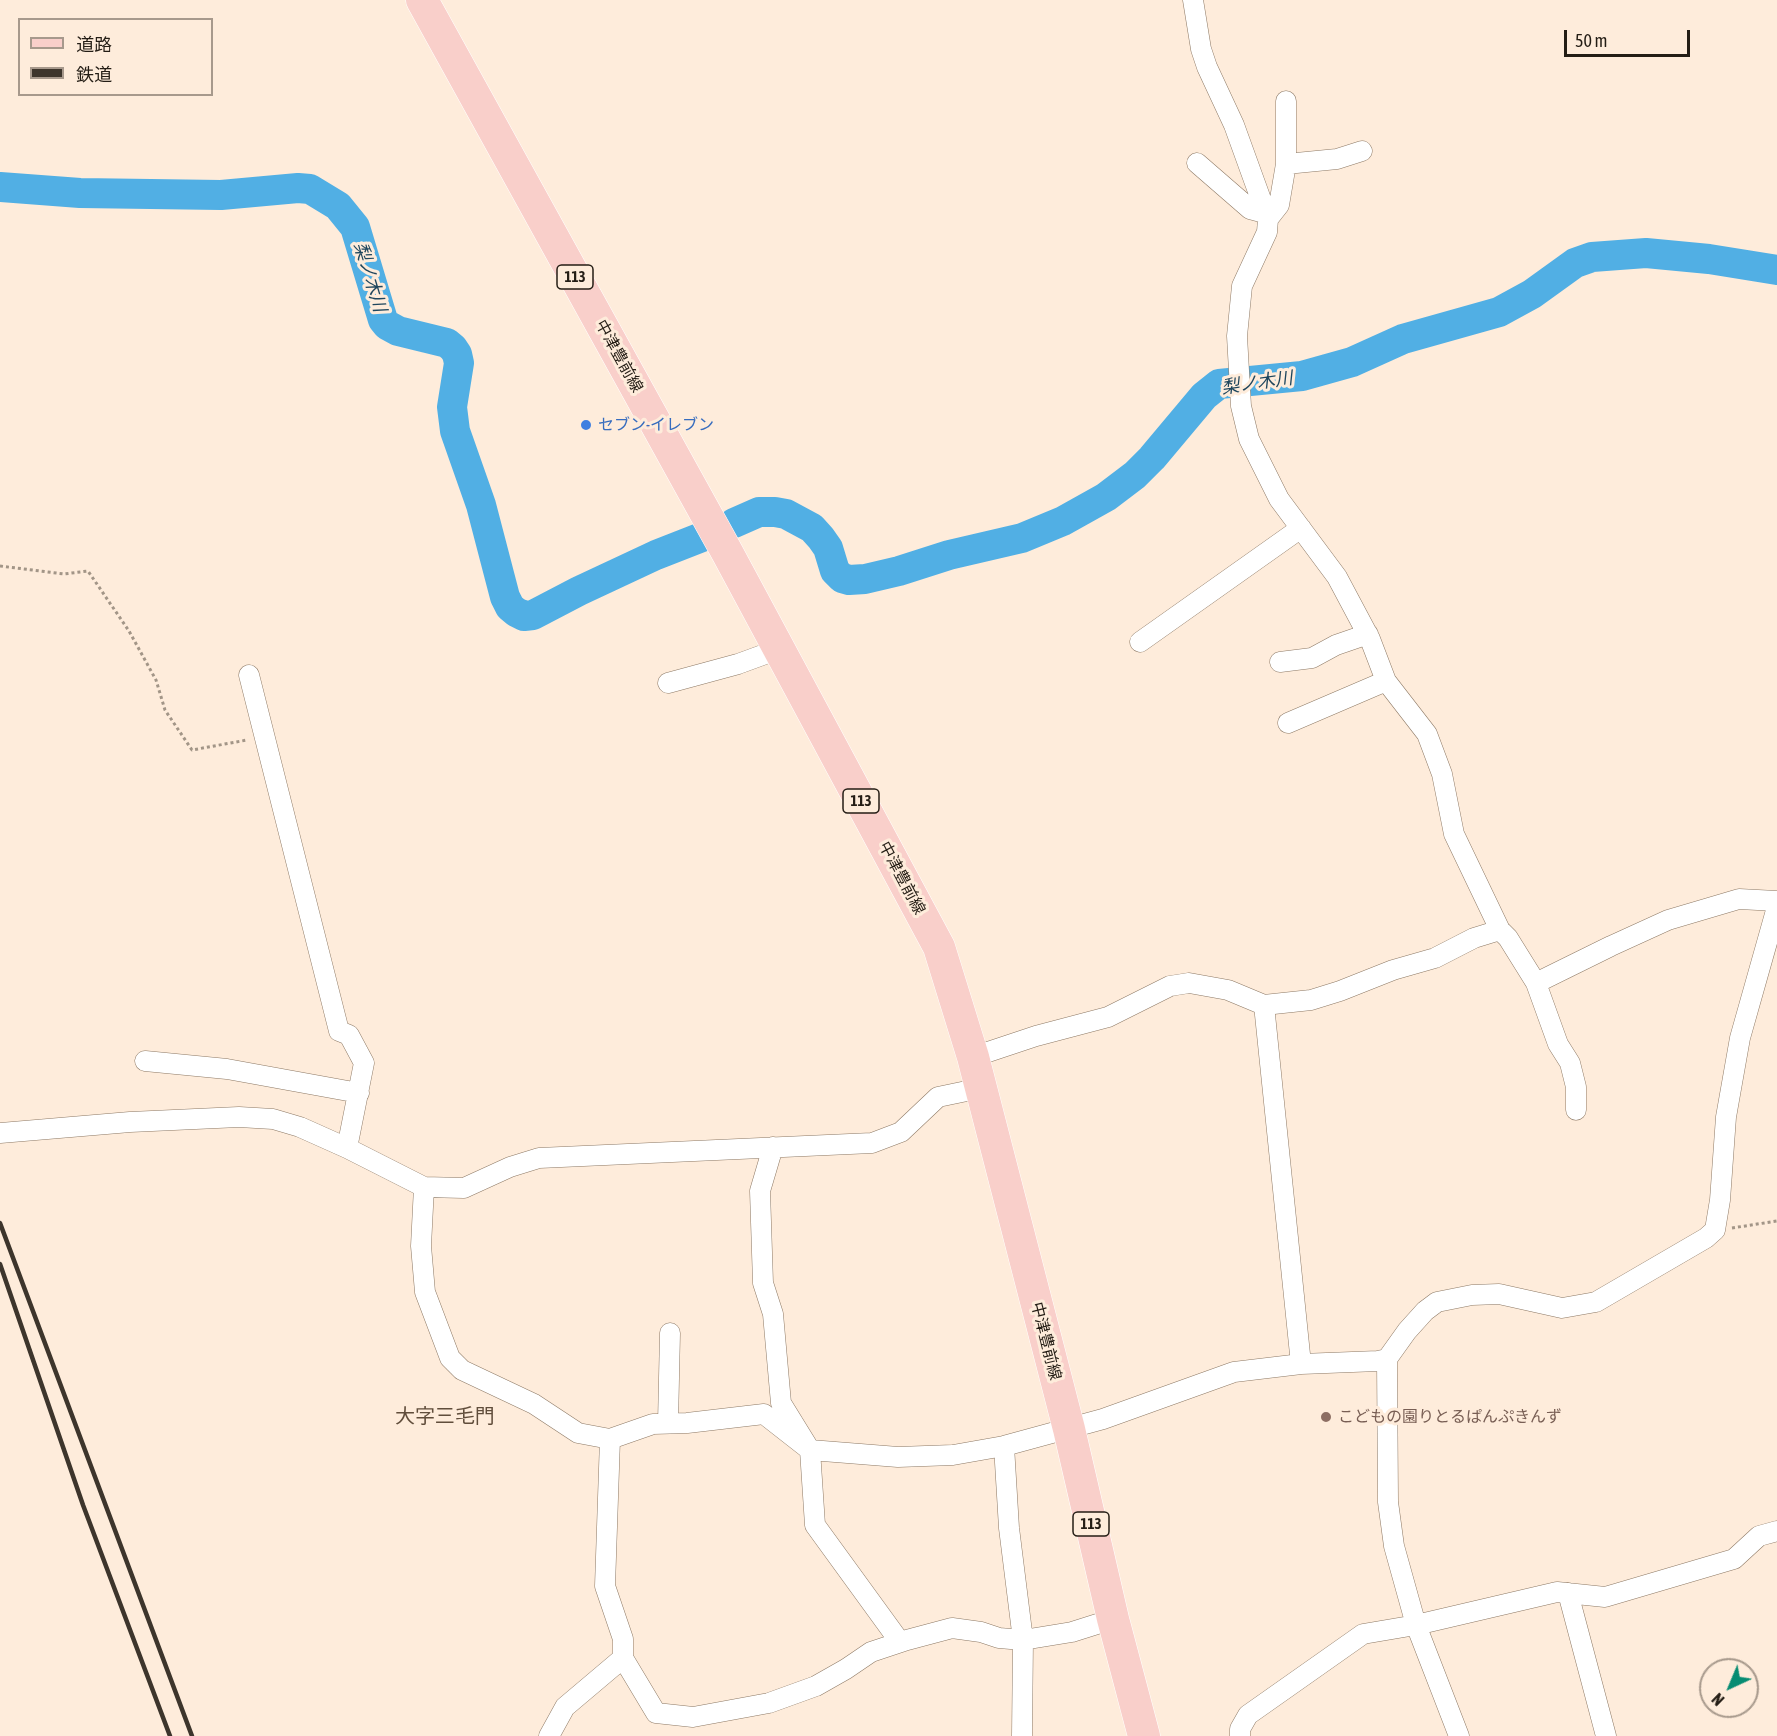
<!DOCTYPE html>
<html>
<head>
<meta charset="utf-8">
<style>
  body { margin:0 }
  #map { position:relative; width:1777px; height:1736px; overflow:hidden; background:#feecdb; font-family:"Asap Condensed","Noto Sans JP",sans-serif }
  canvas { display:block }
  .legend { position:absolute; left:18px; top:18px; width:195px; height:78px; box-sizing:border-box; background:#feecdb; border:2px solid #a7998c; margin:0; padding:8px 10px; list-style:none; font-size:18px; color:#241d15 }
  .legend li { display:flex; align-items:center; gap:12px; height:30px }
  .legend b { width:30px; border:2px solid #a7998c }
  .north { position:absolute; left:1699px; top:1658px; width:60px; height:60px; box-sizing:border-box; background:#feecdb; border:2px solid #a7998c; border-radius:50%; rotate:224deg; font-size:16px; font-weight:700; line-height:24px; text-align:center; color:#241d15 }
  .north::after { content:''; display:block; margin:auto; width:21px; height:27px; background:#078c72; clip-path:polygon(50% 0,100% 100%,50% 72%,0 100%) }
  .scale { position:absolute; left:1564px; top:30px; width:126px; height:27px; box-sizing:border-box; border:3px solid #241d15; border-top:0; padding-left:8px; font-size:18px; line-height:21px; white-space:nowrap; color:#241d15; -webkit-text-stroke:4px #feecdb; paint-order:stroke }
</style>
</head>
<body>
<div id="map">
<canvas width="1777" height="1736"></canvas>
<ul class="legend">
<li><b style="height:8px;background:#f9cfca"></b>道路</li>
<li><b style="height:8px;background:#3d352c"></b>鉄道</li>
</ul>
<div class="north">N</div>
<div class="scale">50 m</div>
</div>
<script>
const ctx = document.querySelector('canvas').getContext('2d');
ctx.lineJoin = 'round';
const shape = rows => new Path2D(rows.map(r => 'M' + r).join(''));
function strokePath(path, color, width, dash) { ctx.strokeStyle = color; ctx.lineWidth = width; ctx.lineCap = dash ? 'butt' : 'round'; ctx.setLineDash(dash || []); ctx.stroke(path); }
function write(font, color, halo, rows, align = 'center') {
  ctx.font = font + ' "Asap Condensed","Noto Sans JP",sans-serif'; ctx.lineWidth = 6; ctx.setLineDash([]); ctx.textBaseline = 'middle'; ctx.strokeStyle = halo; ctx.fillStyle = color; for (const [text, x, y, turn = 0] of rows) {
    ctx.save(); ctx.translate(x, y); ctx.rotate((+turn || 0) * Math.PI / 180); ctx.textAlign = isNaN(turn) ? turn : align; if (halo) ctx.strokeText(text, 0, 0); ctx.fillText(text, 0, 0); ctx.restore();
  }
}
const river = shape([
  [0,187,80,193,221,195,298,188,310,189,338,206,355,227,383,320,387,325,398,331,447,343,453,348,457,354,459,363,452,407,455,431,481,505,505,597,510,607,516,612,524,616,533,615,579,591,656,555,702,537],
  [734,523,759,512,775,512,786,514,812,528,821,538,828,548,835,571,842,578,849,580,865,579,899,571,949,555,1022,538,1063,521,1106,497,1135,475,1152,458,1204,396,1219,384,1302,376,1352,362,1403,339,1499,312,1532,294,1575,263,1592,257,1646,253,1709,259,1777,270]
]);
const path = shape([
  [0,566,64,574,88,571,129,631,156,680,165,710,192,750,247,740],
  [1732,1228,1777,1221]
]);
const street = shape([
  [1193,0,1201,49,1207,67,1234,125,1268,219,1267,232,1242,286,1237,336,1241,406,1249,439,1279,499,1337,577,1370,639,1386,681,1427,734,1442,774,1454,834,1500,930,1508,938,1536,983,1611,946,1668,920,1739,899,1777,901],
  [1286,101,1286,164],
  [1197,163,1250,209,1265,213],
  [1268,219,1279,205,1286,164,1337,159,1362,151],
  [1140,642,1301,528],
  [1280,662,1312,658,1336,645,1368,634],
  [249,675,339,1031,349,1035,364,1063,347,1148],
  [668,683,738,664,779,649],
  [1288,723,1386,681],
  [1536,983,1558,1044,1570,1063,1576,1087,1576,1110],
  [1264,1005,1301,1364],
  [973,1057,1036,1036,1108,1017,1170,986,1189,983,1228,990,1264,1005,1311,1000,1340,991,1393,970,1435,958,1474,938,1500,930],
  [145,1061,227,1069,359,1093],
  [0,1133,130,1122,239,1117,273,1119,300,1127,347,1148,424,1187,464,1188,510,1167,539,1158,872,1143,901,1132,938,1097,981,1088],
  [773,1147,760,1191,763,1283,773,1314,781,1403,810,1450,815,1525,900,1642],
  [424,1187,421,1246,425,1292,450,1358,462,1370,534,1404,578,1433,610,1439,653,1424,687,1423,764,1414,810,1450,898,1457,953,1455,1004,1446,1103,1419,1234,1372,1301,1364,1378,1361,1387,1359],
  [668,1423,670,1333],
  [610,1439,605,1586,623,1639,623,1658,656,1713,693,1717,769,1703,816,1686,846,1669,871,1652,907,1640,952,1628,981,1632,999,1638,1023,1640,1072,1632,1113,1619],
  [1004,1446,1009,1528,1023,1640,1022,1736],
  [1568,1593,1606,1736],
  [549,1736,565,1707,623,1658],
  [1240,1736,1240,1729,1248,1715,1363,1634,1416,1625,1557,1592,1605,1597,1734,1559,1759,1536,1777,1531],
  [1459,1736,1416,1625,1394,1546,1388,1502,1387,1359,1407,1331,1425,1311,1437,1302,1472,1295,1499,1294,1562,1308,1596,1302,1706,1238,1715,1230,1720,1200,1726,1117,1740,1038,1777,907]
]);
const primary = shape([
  [422,0,728,554,939,947,973,1057,1069,1429,1113,1619,1144,1736]
]);
const rail = shape([
  [0,1223,192,1736],
  [0,1264,83,1505,170,1736]
]);
const markers = [
  [586,425,6,"#3f7fe0"],
  [1326,1417,6,"#8d6e63"]
];
const shields = [
  [575,277,36],
  [861,801,36],
  [1091,1524,36]
];
const shieldNames = [
  ["113",575,277],
  ["113",861,801],
  ["113",1091,1524]
];
const streetNames = [
  ["中津豊前線",619,356,61],
  ["中津豊前線",902,878,62],
  ["中津豊前線",1046,1341,76]
];
const shopNames = [
  ["セブン-イレブン",598,425]
];
const educationNames = [
  ["こどもの園りとるぱんぷきんず",1338,1417]
];
const waterNames = [
  ["梨ノ木川",370,277,73],
  ["梨ノ木川",1257,383,-8]
];
const quarterNames = [
  ["大字三毛門",445,1417]
];
strokePath(river, '#51afe4', 30);
strokePath(street, '#8d7965', 21);
strokePath(primary, '#fff', 33);
strokePath(path, '#a29587', 3, [3, 3]);
strokePath(street, '#fff', 20);
strokePath(primary, '#f9cfca', 32);
strokePath(rail, '#3d352c', 4.5);
for (const [x, y, r, color] of markers) { const dot = new Path2D(); dot.arc(x, y, r, 0, 2 * Math.PI); ctx.fillStyle = color; ctx.fill(dot); strokePath(dot, '#feecdb', 2); }
for (const [x, y, w] of shields) { const box = new Path2D(); box.roundRect(x - w / 2, y - 12, w, 24, 4.5); ctx.fillStyle = '#feecdb'; ctx.fill(box); strokePath(box, '#241d15', 1.5); }
write('bold 15px', '#241d15', null, shieldNames);
write('16px', '#241d15', '#feecdb', streetNames);
write('16px', '#366cbe', '#feecdb', shopNames, 'left');
write('16px', '#785e54', '#feecdb', educationNames, 'left');
write('italic 18px', '#1f465d', '#feecdb', waterNames);
write('20px', '#604d3b', '#feecdb', quarterNames);
</script>
</body>
</html>
